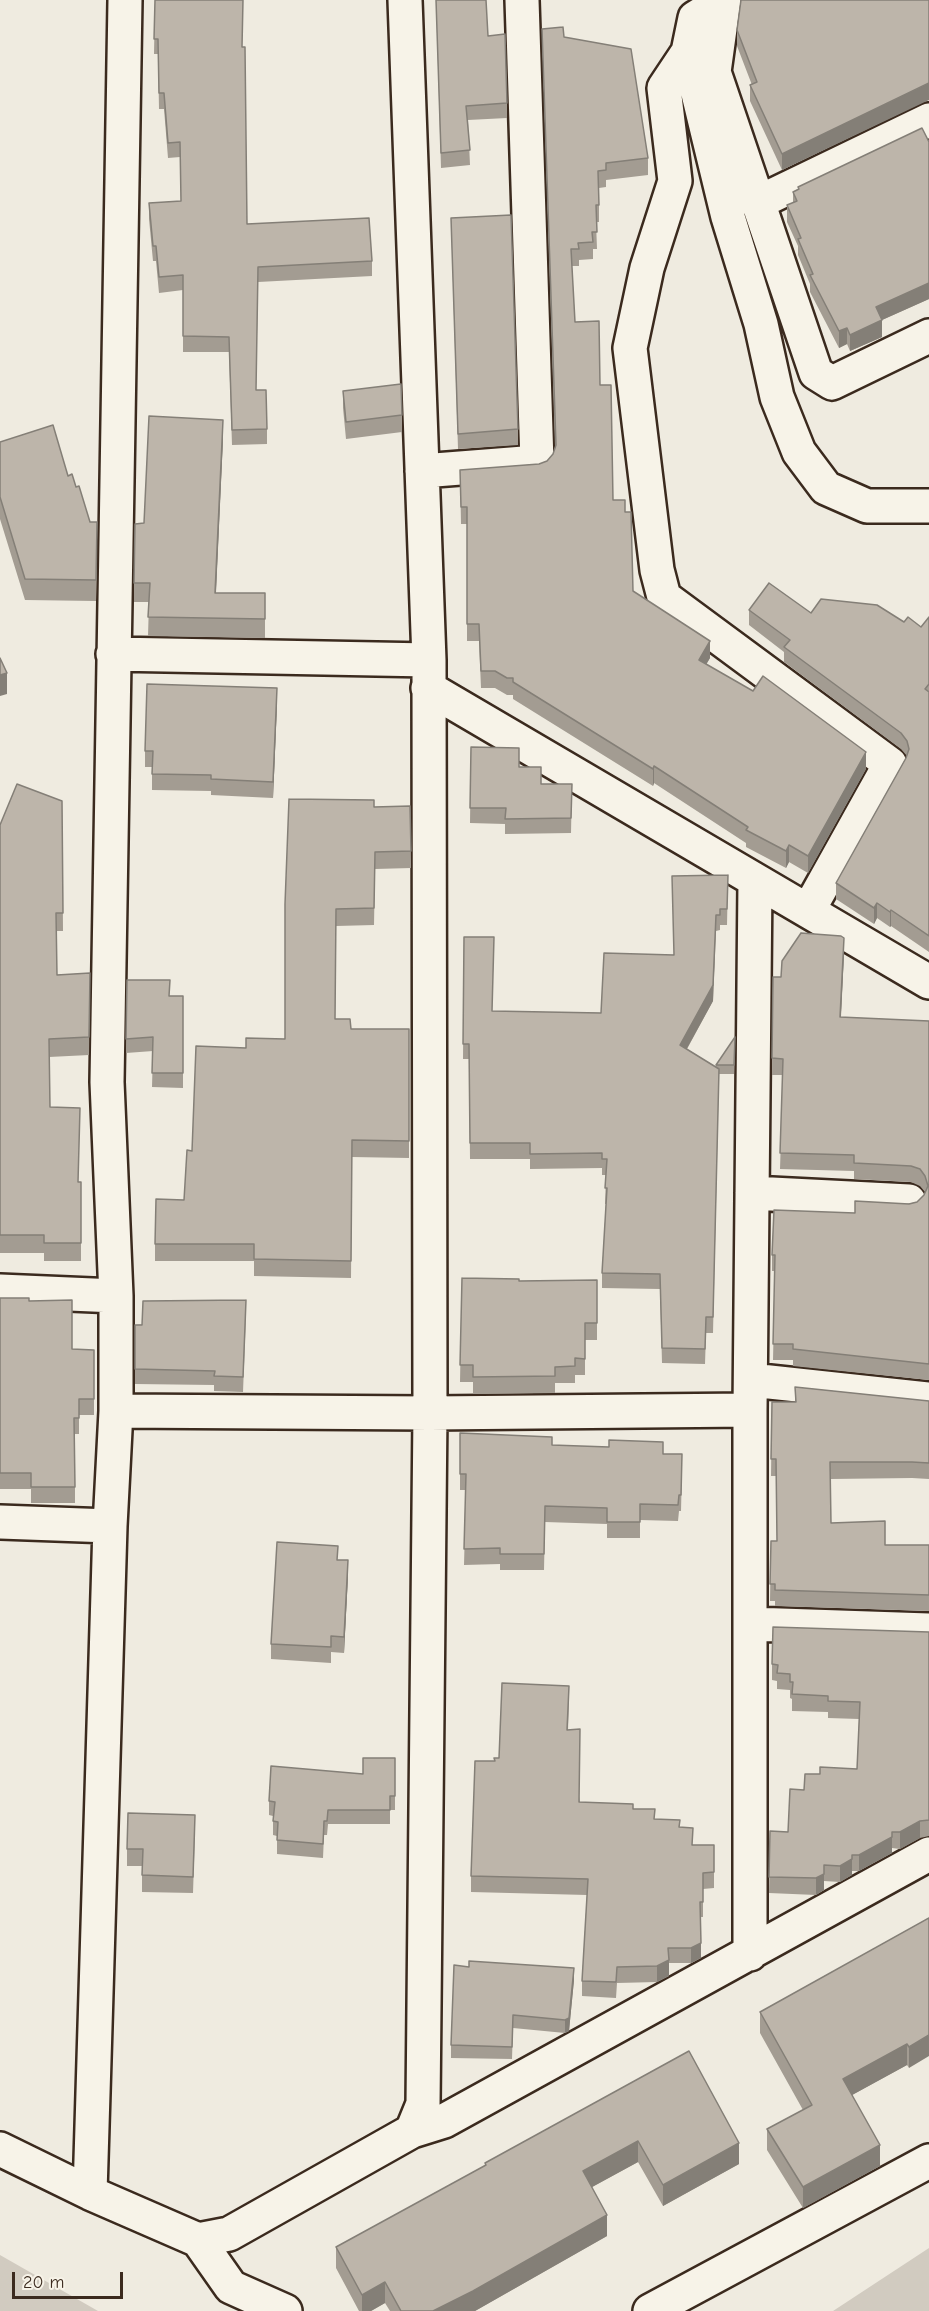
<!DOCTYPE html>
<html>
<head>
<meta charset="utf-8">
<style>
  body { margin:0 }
  #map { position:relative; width:929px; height:2311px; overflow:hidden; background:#efebe0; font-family:"Comic Neue",sans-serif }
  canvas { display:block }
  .scale { position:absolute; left:12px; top:2272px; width:111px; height:27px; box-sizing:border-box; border:3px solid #3b2a1e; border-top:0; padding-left:8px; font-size:18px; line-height:21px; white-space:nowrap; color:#3b2a1e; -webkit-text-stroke:4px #f7f3e8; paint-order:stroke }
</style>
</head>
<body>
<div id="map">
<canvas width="929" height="2311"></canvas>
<div class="scale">20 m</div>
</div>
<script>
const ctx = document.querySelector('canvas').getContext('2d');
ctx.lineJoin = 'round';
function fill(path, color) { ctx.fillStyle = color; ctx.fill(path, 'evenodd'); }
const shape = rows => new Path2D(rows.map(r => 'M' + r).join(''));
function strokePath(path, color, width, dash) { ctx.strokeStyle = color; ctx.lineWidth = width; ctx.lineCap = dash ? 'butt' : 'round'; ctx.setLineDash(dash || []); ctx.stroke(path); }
const green = shape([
  [929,2248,929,2311,833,2311],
  [0,2255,98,2311,0,2311]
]);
const minor = shape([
  [724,0,695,18,688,52,664,88,675,181,647,268,630,348,657,570,664,597,890,764,808,911],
  [724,0,714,72,816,373,832,383,929,336],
  [688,52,728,217,761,324,777,397,799,452,826,488,867,506,929,506],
  [757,203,929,120],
  [422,471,537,462,522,0],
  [113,654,429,660],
  [428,688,929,982],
  [752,1193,909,1201],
  [0,1291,116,1296],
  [751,1380,929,1399],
  [116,1411,430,1413,750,1410],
  [0,1522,110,1526],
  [751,1624,929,1630],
  [750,1954,750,1410,755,880],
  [412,2131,444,2121,929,1854],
  [0,2149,90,2193,198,2240,229,2234,412,2131,423,2104,430,1413,429,660,405,0],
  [90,2193,110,1526,116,1411,116,1296,107,1082,125,0],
  [198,2240,231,2287,285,2311],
  [650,2311,929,2161]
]);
const wall = shape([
  [155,0,242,47,247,224,372,261,372,276,258,282,256,390,267,429,267,444,232,445,229,352,183,352,183,290,159,293,156,261,153,261,149,219,149,203,181,201,180,157,168,158,164,109,159,109,158,54,154,54],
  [436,0,488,36,507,103,507,118,468,120,470,165,441,168],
  [542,29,564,37,648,158,648,175,606,180,606,187,599,188,599,222,596,222,597,249,593,249,593,259,579,260,579,266,572,266,575,322,600,385,613,500,625,512,633,591,710,658,706,664,866,769,808,873,789,862,786,868,746,847,746,843,654,783,653,786,513,699,513,695,507,695,495,688,481,688,479,641,467,641,467,524,461,524,460,470,539,464,547,461,553,454,555,447],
  [737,30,905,110,782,170,750,101,750,85,752,85,737,46],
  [929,142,929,299,882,320,882,337,850,351,847,344,839,348,810,292,810,284,798,255,798,246,787,222,787,205,793,203,793,192,798,189,798,187],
  [451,218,518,429,518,445,458,449],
  [343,391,402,415,402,432,346,439,343,408],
  [223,439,216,593,265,593,265,638,148,636,149,602,134,602,134,583,144,523],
  [0,442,68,476,90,522,97,522,96,601,25,600,0,519],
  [749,610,811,613,904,622,921,627,929,617,929,952,891,926,890,927,877,918,874,924,836,899,836,883,907,756,901,749,784,662,784,652,749,625],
  [277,704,273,798,211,795,211,791,152,790,152,767,145,767,145,751],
  [471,747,519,767,541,784,572,784,571,833,505,834,505,824,470,823],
  [62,801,63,931,57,931,57,975,90,973,89,1055,49,1057,50,1107,78,1182,81,1182,81,1261,44,1261,44,1253,0,1253,0,825],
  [410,806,411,868,375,869,374,925,336,926,335,1019,351,1029,409,1029,409,1158,352,1157,351,1278,254,1276,254,1261,155,1261,155,1244,184,1200,192,1151,246,1048,285,1039,374,807],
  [728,875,727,925,720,925,720,930,716,931,713,1001,687,1049,716,1067,716,1065,735,1037,734,1074,719,1074,713,1333,706,1333,705,1364,662,1363,660,1289,602,1288,602,1273,606,1204,605,1204,606,1175,602,1175,602,1168,530,1169,530,1159,470,1159,469,1059,463,1059,464,937,492,1011,601,1013,673,955],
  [844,954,841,1017,929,1021,929,1380,793,1366,793,1360,773,1360,775,1271,772,1271,772,1255,855,1213,917,1202,924,1195,925,1192,920,1186,911,1182,854,1179,854,1171,780,1169,783,1075,772,1075,773,977,781,977],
  [127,980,170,996,183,996,183,1088,152,1087,153,1051,126,1053],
  [462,1278,519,1281,597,1280,597,1340,585,1340,585,1375,575,1375,575,1383,555,1383,555,1393,473,1394,473,1382,460,1382],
  [0,1298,29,1301,72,1349,94,1350,94,1415,79,1415,79,1434,75,1434,75,1503,31,1503,31,1489,0,1489],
  [246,1315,243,1392,214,1391,214,1385,135,1384,135,1325],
  [795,1387,929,1401,929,1479,912,1478,831,1479,831,1523,885,1545,929,1545,929,1611,775,1606,775,1601,770,1601,771,1541,777,1541,776,1476,771,1476,772,1402,795,1402],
  [460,1433,552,1445,663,1454,682,1470,681,1511,679,1511,678,1521,640,1520,640,1538,607,1538,607,1524,545,1522,544,1570,500,1570,500,1564,464,1565,466,1490,460,1490],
  [338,1560,348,1576,344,1653,331,1652,331,1663,271,1659,271,1644],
  [929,1632,929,1836,920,1838,900,1849,892,1848,892,1853,859,1871,852,1871,852,1875,840,1882,824,1881,824,1890,816,1895,769,1893,770,1831,788,1832,804,1790,820,1774,857,1769,859,1719,828,1718,828,1712,792,1711,792,1699,790,1698,790,1690,777,1689,777,1681,772,1680,772,1664],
  [569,1701,568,1730,580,1802,633,1809,655,1819,680,1827,693,1845,714,1845,714,1888,703,1889,703,1917,700,1917,701,1958,691,1963,669,1963,669,1976,657,1982,617,1983,616,1998,582,1996,582,1981,587,1895,471,1892,471,1876,499,1758],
  [395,1758,395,1810,390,1810,390,1824,328,1824,327,1835,324,1835,323,1858,277,1854,277,1836,273,1835,273,1816,269,1815,269,1801,363,1774],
  [195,1832,193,1893,142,1892,142,1866,127,1866,127,1849],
  [929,1918,909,2068,907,2065,852,2095,880,2166,803,2208,767,2150,767,2129,803,2110,760,2033,760,2012],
  [574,1980,569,2031,565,2033,513,2028,512,2059,451,2058,451,2045],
  [689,2051,739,2164,663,2206,638,2162,592,2187,607,2236,475,2311,390,2311,385,2303,371,2311,359,2311,336,2268,336,2247,485,2166,485,2163]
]);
const shadedWall = shape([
  [929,83,929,100,782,170,782,154],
  [929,283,929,299,882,320,882,337,850,351,850,335,876,307],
  [847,328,847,344,839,348,839,331],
  [223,420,223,439,215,612,215,593],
  [710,641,710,658,699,677,699,660],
  [7,673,7,694,0,696,0,675],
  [277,688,277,704,273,798,273,782],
  [866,752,866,769,808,873,808,856],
  [654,766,654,783,653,786,653,769],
  [789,845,789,862,786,868,786,851],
  [877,903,877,918,874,924,874,908],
  [891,910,891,926,890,927,890,912],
  [716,915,713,1001,680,1061,680,1045],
  [844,938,844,954,840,1033,840,1017],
  [348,1560,348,1576,344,1653,344,1637],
  [920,1821,920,1838,900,1849,900,1832],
  [892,1837,892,1853,859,1871,859,1855],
  [852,1855,852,1875,840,1882,840,1866],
  [824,1865,824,1890,816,1895,816,1878],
  [701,1943,701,1958,691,1963,691,1948],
  [669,1960,669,1976,657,1982,657,1966],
  [574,1968,574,1980,569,2031,565,2033,565,2020],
  [929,2035,929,2056,909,2068,909,2047],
  [907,2044,907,2065,843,2100,843,2079],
  [638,2141,638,2162,583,2192,583,2171],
  [739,2143,739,2164,663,2206,663,2185],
  [880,2145,880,2166,803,2208,803,2187],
  [607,2215,607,2236,475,2311,433,2311],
  [385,2282,385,2303,371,2311,362,2311,362,2295]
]);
const building = shape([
  [155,0,243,0,242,47,245,47,247,224,369,218,372,261,258,267,256,390,266,390,267,429,232,430,229,337,183,336,183,275,159,277,156,246,153,246,149,203,181,201,180,142,168,143,164,93,159,93,158,39,154,39,155,0],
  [436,0,486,0,488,36,505,34,507,103,466,106,470,150,441,153,436,0],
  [741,0,929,0,929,83,782,154,750,85,757,82,737,30,741,0],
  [563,27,564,37,631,49,648,158,606,163,606,170,598,171,599,205,596,205,597,232,592,232,593,242,578,243,579,249,571,249,575,322,599,321,600,385,611,385,613,500,625,500,625,512,631,512,633,591,710,641,699,660,753,691,763,676,866,752,808,856,789,845,786,851,746,830,748,827,654,766,653,769,513,682,513,678,507,678,495,671,481,671,479,624,467,624,467,507,461,507,460,470,539,464,547,461,553,454,556,445,542,29,563,27],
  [922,128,929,142,929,283,876,307,882,320,850,335,847,328,839,331,810,275,813,274,798,239,801,238,787,205,797,201,793,192,799,189,798,187,922,128],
  [511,215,518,429,458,434,451,218,511,215],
  [401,384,402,415,346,422,343,391,401,384],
  [149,416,223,420,215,593,265,593,265,619,148,617,150,583,134,583,135,524,144,523,149,416],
  [53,425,68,476,72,474,76,487,79,486,90,522,97,522,96,580,25,579,0,497,0,442,53,425],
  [769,583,811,613,821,599,877,605,904,622,908,617,921,627,929,617,929,684,925,689,929,692,929,936,891,910,890,912,877,903,874,908,836,883,906,758,909,749,907,741,901,733,784,647,790,640,749,610,769,583],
  [0,658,7,673,0,675,0,658],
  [147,684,277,688,273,782,211,779,211,775,152,774,153,751,145,751,147,684],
  [471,747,519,748,519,767,541,767,541,784,572,784,571,818,505,819,506,808,470,808,471,747],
  [17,784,62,801,63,913,56,913,57,975,90,973,89,1037,49,1039,50,1107,80,1108,78,1182,81,1182,81,1243,44,1243,44,1235,0,1235,0,825,17,784],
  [289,799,374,800,374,807,410,806,411,851,375,852,374,908,336,909,335,1019,350,1019,351,1029,409,1029,409,1141,352,1140,351,1261,254,1259,254,1244,155,1244,156,1199,184,1200,187,1150,192,1151,196,1046,246,1048,246,1038,285,1039,285,904,289,799],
  [728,875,727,909,720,909,720,915,716,915,713,985,680,1045,719,1069,713,1317,706,1317,705,1349,662,1348,660,1274,602,1273,607,1188,605,1188,607,1159,602,1159,602,1153,530,1154,530,1143,470,1143,469,1044,463,1044,464,937,494,937,492,1011,601,1013,604,953,674,955,672,876,728,875],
  [801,933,841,936,844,938,840,1017,929,1021,929,1364,793,1349,793,1344,773,1344,775,1255,772,1255,774,1210,855,1213,855,1201,909,1204,917,1202,924,1195,928,1186,925,1176,920,1169,911,1166,854,1163,854,1155,780,1153,783,1059,772,1058,773,977,781,977,782,961,801,933],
  [127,980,170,980,169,996,183,996,183,1073,152,1073,153,1037,126,1039,127,980],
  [735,1037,734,1065,716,1065,735,1037],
  [462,1278,519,1279,519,1281,597,1280,597,1323,585,1323,585,1359,575,1358,575,1366,555,1367,555,1376,473,1377,473,1365,460,1365,462,1278],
  [0,1298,29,1298,29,1301,72,1300,72,1349,94,1350,94,1399,79,1399,79,1418,74,1418,75,1487,31,1487,31,1473,0,1473,0,1298],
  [246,1300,243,1377,214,1376,215,1371,135,1369,135,1325,142,1325,143,1301,246,1300],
  [795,1387,929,1401,929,1463,912,1462,830,1462,831,1523,885,1521,885,1545,929,1545,929,1595,775,1590,775,1584,770,1584,771,1541,777,1541,776,1459,771,1459,772,1402,796,1402,795,1387],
  [460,1433,552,1437,552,1445,609,1447,609,1440,663,1442,663,1454,682,1454,681,1495,679,1495,678,1505,640,1504,640,1522,607,1522,607,1508,545,1506,544,1554,500,1554,500,1548,464,1549,466,1474,460,1474,460,1433],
  [277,1542,338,1546,337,1560,348,1560,344,1637,331,1636,331,1647,271,1644,277,1542],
  [773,1627,929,1632,929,1820,920,1821,900,1832,892,1832,892,1837,859,1855,852,1855,852,1859,840,1866,824,1865,824,1874,816,1878,769,1877,770,1831,788,1832,790,1789,804,1790,805,1774,820,1774,820,1767,857,1769,860,1702,828,1701,828,1696,792,1694,793,1682,790,1682,790,1674,777,1673,778,1665,772,1664,773,1627],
  [502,1683,569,1686,567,1730,580,1729,579,1802,633,1804,633,1809,655,1809,654,1819,680,1820,679,1827,693,1828,692,1845,714,1845,714,1872,703,1873,703,1902,700,1902,701,1943,691,1948,668,1948,669,1960,657,1966,617,1967,616,1982,582,1981,588,1879,471,1876,475,1761,495,1761,494,1758,499,1758,502,1683],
  [363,1758,395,1758,395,1796,390,1796,390,1810,328,1810,327,1821,324,1821,323,1844,277,1840,278,1822,273,1821,275,1802,269,1801,271,1766,363,1774,363,1758],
  [128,1813,195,1815,193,1877,142,1875,143,1849,127,1849,128,1813],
  [929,1918,929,2035,909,2047,907,2044,843,2079,880,2145,803,2187,767,2129,812,2105,760,2012,929,1918],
  [469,1961,574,1968,569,2018,565,2020,513,2015,512,2047,451,2045,454,1965,469,1967,469,1961],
  [689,2051,739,2143,663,2185,638,2141,583,2171,607,2215,473,2291,433,2311,401,2311,385,2282,362,2295,336,2247,486,2165,485,2163,689,2051]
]);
fill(green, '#d1cbc0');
strokePath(minor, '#3b2a1e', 38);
strokePath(minor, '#f7f3e8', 33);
fill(wall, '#a39c92');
fill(shadedWall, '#847f77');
fill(building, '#bdb5aa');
strokePath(building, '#847f77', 1.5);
</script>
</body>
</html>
